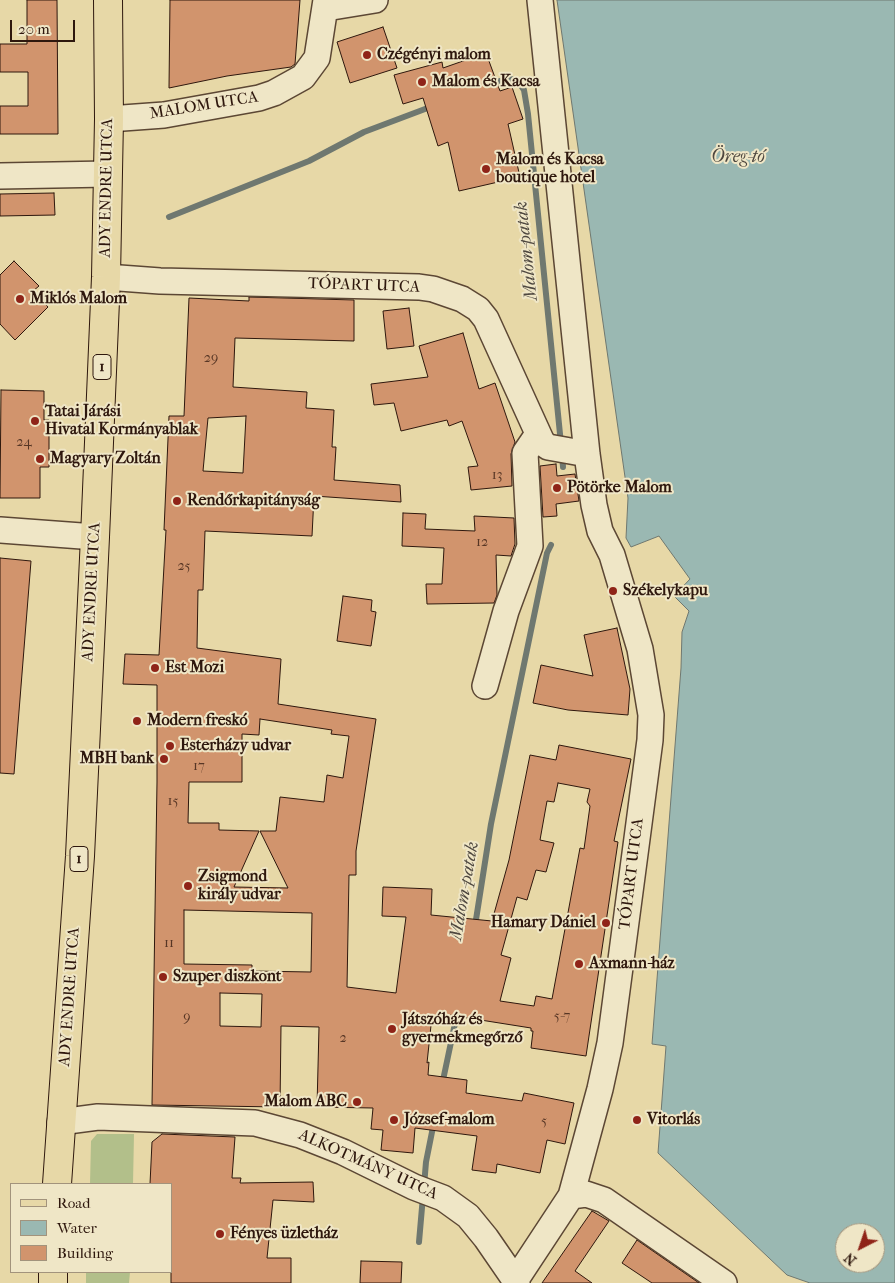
<!DOCTYPE html>
<html>
<head>
<meta charset="utf-8">
<style>
  body { margin:0 }
  #map { position:relative; width:895px; height:1283px; overflow:hidden; background:#e7d8a7; font-family:"IM FELL French Canon",serif }
  canvas { display:block }
  .legend { position:absolute; left:10px; top:1183px; width:162px; height:90px; box-sizing:border-box; background:#efe6c6; border:1px solid #a2937c; margin:0; padding:6px 9px; list-style:none; font-size:15px; color:#2e170d }
  .legend li { display:flex; align-items:center; gap:10px; height:25px }
  .legend b { width:25px; border:1px solid #a2937c }
  .north { position:absolute; left:835px; top:1223px; width:50px; height:50px; box-sizing:border-box; background:#efe6c6; border:1px solid #a2937c; border-radius:50%; rotate:221deg; font-size:14px; font-weight:700; line-height:20px; text-align:center; color:#2e170d }
  .north::after { content:''; display:block; margin:auto; width:18px; height:22px; background:#8f2418; clip-path:polygon(50% 0,100% 100%,50% 72%,0 100%) }
  .scale { position:absolute; left:10px; top:20px; width:65px; height:22px; box-sizing:border-box; border:2px solid #2e170d; border-top:0; padding-left:6px; font-size:15px; line-height:18px; white-space:nowrap; color:#2e170d; -webkit-text-stroke:4px #efe6c6; paint-order:stroke }
</style>
</head>
<body>
<div id="map">
<canvas width="895" height="1283"></canvas>
<ul class="legend">
<li><b style="height:6px;background:#e7d8a7"></b>Road</li>
<li><b style="height:14px;background:#9ab8b2"></b>Water</li>
<li><b style="height:14px;background:#d1946d"></b>Building</li>
</ul>
<div class="north">N</div>
<div class="scale">20 m</div>
</div>
<script>
const ctx = document.querySelector('canvas').getContext('2d');
ctx.lineJoin = 'round';
function fill(path, color) { ctx.fillStyle = color; ctx.fill(path, 'evenodd'); }
const shape = rows => new Path2D(rows.map(r => 'M' + r).join(''));
function strokePath(path, color, width, dash) { ctx.strokeStyle = color; ctx.lineWidth = width; ctx.lineCap = dash ? 'butt' : 'round'; ctx.setLineDash(dash || []); ctx.stroke(path); }
function write(font, color, halo, rows, align = 'center') {
  ctx.font = font + ' "IM FELL French Canon",serif'; ctx.lineWidth = 4; ctx.setLineDash([]); ctx.textBaseline = 'middle'; ctx.strokeStyle = halo; ctx.fillStyle = color; for (const [text, x, y, turn = 0] of rows) {
    ctx.save(); ctx.translate(x, y); ctx.rotate((+turn || 0) * Math.PI / 180); ctx.textAlign = isNaN(turn) ? turn : align; if (halo) ctx.strokeText(text, 0, 0); ctx.fillText(text, 0, 0); ctx.restore();
  }
}
const green = shape([
  [97,1134,134,1134,133,1184,90,1184,91,1141],
  [86,1272,130,1272,129,1283,86,1283]
]);
const water = shape([
  [557,0,895,0,895,1283,810,1283,787,1275,658,1153,666,1046,652,1044,681,668,682,632,689,611,674,596,690,579,659,536,631,547,626,538,628,498,557,0],
  [845,1233,875,1233,875,1263,845,1263,845,1233]
]);
const stream = shape([
  [489,85,508,78,518,81,524,90,528,114,561,444],
  [169,217,309,161,364,132,433,106],
  [562,454,563,467],
  [475,926,491,824,547,553,551,545],
  [442,1085,458,1009],
  [424,1186,426,1162,434,1122],
  [419,1242,423,1196]
]);
const building = shape([
  [27,0,57,0,58,134,0,134,0,106,28,106,28,72,0,72,0,44,27,44,27,0],
  [170,0,300,0,295,64,291,67,227,76,169,88,170,0],
  [383,27,397,68,350,83,337,42,383,27],
  [486,53,500,91,512,87,523,119,508,124,520,177,459,191,448,142,438,146,423,98,403,104,394,75,442,62,443,68,486,53],
  [54,193,55,215,0,216,0,194,54,193],
  [14,261,39,286,33,291,48,307,15,340,0,324,0,275,14,261],
  [249,297,354,300,354,341,235,338,233,387,307,392,306,408,334,410,332,447,336,447,334,480,400,485,401,502,314,496,312,536,205,531,203,590,198,590,197,648,281,659,278,704,376,719,356,851,356,875,349,875,347,987,396,993,406,917,382,916,383,887,432,889,431,915,492,921,509,860,530,755,556,760,559,745,631,759,614,841,618,842,586,1056,531,1048,533,1031,531,1031,531,1028,449,1015,449,1018,432,1016,427,1063,429,1062,428,1075,467,1080,466,1093,522,1101,524,1093,574,1103,565,1144,547,1140,540,1173,497,1164,496,1173,472,1170,477,1136,415,1128,413,1153,381,1150,383,1130,371,1129,373,1108,317,1107,319,1027,281,1026,280,1107,152,1105,157,782,157,685,123,684,125,654,159,655,166,530,164,530,169,416,184,416,189,298,249,301,249,297],
  [246,416,243,473,203,471,208,418,246,416],
  [260,719,332,730,331,734,349,736,343,778,327,775,324,802,280,797,276,831,260,831,288,888,234,887,259,831,219,830,219,823,188,823,189,782,242,782,242,734,259,735,260,719],
  [558,783,590,789,587,802,590,806,584,849,580,848,552,999,536,996,534,1006,500,1001,511,958,501,955,517,897,527,900,536,870,546,872,554,843,540,840,547,801,554,802,558,783],
  [184,910,312,913,311,972,252,971,252,965,184,964,184,910],
  [220,993,262,994,261,1027,220,1026,220,993],
  [409,308,414,346,387,349,383,311,409,308],
  [463,333,479,389,495,383,515,442,511,454,512,486,471,490,468,467,478,466,462,421,449,426,447,420,401,431,394,403,374,405,371,384,428,377,419,346,463,333],
  [1,390,44,391,44,420,49,420,49,467,40,467,40,498,0,498,1,390],
  [556,464,557,476,575,474,579,501,556,504,557,516,543,517,540,466,556,464],
  [403,513,426,514,425,529,475,531,474,516,514,518,515,544,511,556,496,555,497,595,494,603,427,604,426,584,442,584,444,548,402,546,403,513],
  [0,558,31,561,14,774,0,773,0,558],
  [343,596,372,600,371,611,376,612,371,646,337,641,343,596],
  [617,628,630,689,628,715,568,710,533,703,541,665,593,676,584,635,617,628],
  [162,1134,235,1137,232,1178,241,1178,240,1183,313,1182,314,1202,273,1200,267,1258,291,1258,291,1283,171,1283,171,1184,150,1184,152,1142,162,1134],
  [592,1211,609,1221,575,1271,592,1283,542,1283,592,1211],
  [637,1240,699,1283,652,1283,622,1263,637,1240],
  [361,1261,402,1262,401,1283,360,1283,361,1261]
]);
const minor = shape([
  [326,8,375,0],
  [109,119,164,115,259,98,274,93,303,77,317,58,326,0],
  [0,176,108,174],
  [106,277,160,281,419,287,433,289,462,299,478,309,486,319,542,442,548,447,587,454],
  [0,530,95,537],
  [485,686,506,611,530,546,525,453,538,434],
  [60,1122,98,1117,255,1123,300,1135,343,1152,414,1187,443,1198,468,1216,486,1238,517,1283],
  [571,1196,586,1194,604,1200,724,1283],
  [515,1281,571,1196,600,1089,610,1043,650,740,651,715,640,649,612,555,600,531,594,505,587,454,540,0]
]);
const major = shape([
  [57,1184,80,856,95,537,106,277,109,119,108,0],
  [53,1283,53,1272]
]);
const markers = [
  [367,55,5,"#8f2418"],
  [422,82,5,"#8f2418"],
  [486,169,5,"#8f2418"],
  [20,299,5,"#8f2418"],
  [35,421,5,"#8f2418"],
  [40,459,5,"#8f2418"],
  [557,488,5,"#8f2418"],
  [177,501,5,"#8f2418"],
  [613,591,5,"#8f2418"],
  [155,668,5,"#8f2418"],
  [137,721,5,"#8f2418"],
  [170,746,5,"#8f2418"],
  [164,759,5,"#8f2418"],
  [188,886,5,"#8f2418"],
  [606,923,5,"#8f2418"],
  [579,964,5,"#8f2418"],
  [163,977,5,"#8f2418"],
  [392,1029,5,"#8f2418"],
  [357,1102,5,"#8f2418"],
  [394,1120,5,"#8f2418"],
  [637,1120,5,"#8f2418"],
  [220,1234,5,"#8f2418"]
];
const numberNames = [
  ["29",211,359],
  ["24",24,443],
  ["13",497,476],
  ["12",482,543],
  ["25",184,567],
  ["17",199,767],
  ["15",173,802],
  ["11",169,944],
  ["5-7",562,1017],
  ["9",187,1018],
  ["2",343,1039],
  ["5",544,1122]
];
const shields = [
  [102,367,18],
  [79,859,18]
];
const shieldNames = [
  ["1",102,367],
  ["1",79,859]
];
const poiNames = [
  ["Czégényi malom",377,55],
  ["Malom és Kacsa",432,82],
  ["Malom és Kacsa",496,160],
  ["boutique hotel",496,178],
  ["Miklós Malom",30,299],
  ["Tatai Járási",45,412],
  ["Hivatal Kormányablak",45,430],
  ["Magyary Zoltán",50,459],
  ["Pötörke Malom",567,488],
  ["Rendőrkapitányság",187,501],
  ["Székelykapu",623,591],
  ["Est Mozi",165,668],
  ["Modern freskó",147,721],
  ["Esterházy udvar",180,746],
  ["MBH bank",154,759,"right"],
  ["Zsigmond",198,877],
  ["király udvar",198,895],
  ["Hamary Dániel",596,923,"right"],
  ["Axmann-ház",589,964],
  ["Szuper diszkont",173,977],
  ["Játszóház és",402,1020],
  ["gyermekmegőrző",402,1038],
  ["Malom ABC",347,1102,"right"],
  ["József-malom",404,1120],
  ["Vitorlás",647,1120],
  ["Fényes üzletház",230,1234]
];
const streetNames = [
  ["MALOM UTCA",204,106,-9],
  ["ADY ENDRE UTCA",107,188,-89],
  ["TÓPART UTCA",364,286,2],
  ["ADY ENDRE UTCA",92,592,-87],
  ["TÓPART UTCA",632,874,-83],
  ["ADY ENDRE UTCA",70,997,-86],
  ["ALKOTMÁNY UTCA",368,1165,24]
];
const waterNames = [
  ["Öreg-tó",738,158],
  ["Malom-patak",527,251,-96],
  ["Malom-patak",465,891,-80]
];
fill(green, '#b2bf8a');
fill(water, '#9ab8b2');
strokePath(water, '#6f7870', 1);
strokePath(stream, '#6f7870', 6);
fill(building, '#d1946d');
strokePath(building, '#2e170d', 1);
strokePath(minor, '#5c4734', 28);
strokePath(major, '#2e170d', 30);
strokePath(minor, '#efe6c6', 25);
strokePath(major, '#e7d8a7', 28);
for (const [x, y, r, color] of markers) { const dot = new Path2D(); dot.arc(x, y, r, 0, 2 * Math.PI); ctx.fillStyle = color; ctx.fill(dot); strokePath(dot, '#efe6c6', 2); }
write('14px', '#573625', null, numberNames);
for (const [x, y, w] of shields) { const box = new Path2D(); box.roundRect(x - w / 2, y - 12.5, w, 25, 4); ctx.fillStyle = '#efe6c6'; ctx.fill(box); strokePath(box, '#2e170d', 1); }
write('bold 15px', '#2e170d', null, shieldNames);
write('bold 16px', '#2e170d', '#efe6c6', poiNames, 'left');
write('16px', '#2e170d', '#efe6c6', streetNames);
write('italic 18px', '#4e473f', '#efe6c6', waterNames);
</script>
</body>
</html>
